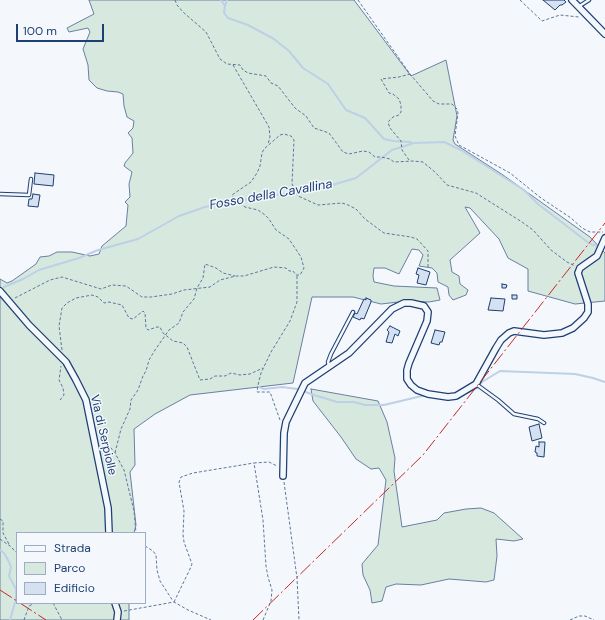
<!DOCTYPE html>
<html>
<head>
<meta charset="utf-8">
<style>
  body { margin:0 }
  #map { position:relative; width:605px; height:620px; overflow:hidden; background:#f4f7fb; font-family:"DM Sans",sans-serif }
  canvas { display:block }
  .legend { position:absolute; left:16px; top:532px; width:130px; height:72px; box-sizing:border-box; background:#f4f7fb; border:1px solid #9eadc5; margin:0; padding:5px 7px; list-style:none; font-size:12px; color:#1d3f73 }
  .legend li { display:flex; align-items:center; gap:8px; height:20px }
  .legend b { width:20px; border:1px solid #9eadc5 }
  .scale { position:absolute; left:16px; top:24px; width:88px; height:18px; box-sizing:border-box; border:2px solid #1d3f73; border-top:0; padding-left:5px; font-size:12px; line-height:14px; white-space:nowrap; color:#1d3f73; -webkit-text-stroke:3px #f4f7fb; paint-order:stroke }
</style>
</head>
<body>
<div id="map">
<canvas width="605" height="620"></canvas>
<ul class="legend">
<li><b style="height:5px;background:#f4f7fb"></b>Strada</li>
<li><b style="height:11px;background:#d7e8df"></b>Parco</li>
<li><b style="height:11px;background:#d5e0f0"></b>Edificio</li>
</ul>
<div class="scale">100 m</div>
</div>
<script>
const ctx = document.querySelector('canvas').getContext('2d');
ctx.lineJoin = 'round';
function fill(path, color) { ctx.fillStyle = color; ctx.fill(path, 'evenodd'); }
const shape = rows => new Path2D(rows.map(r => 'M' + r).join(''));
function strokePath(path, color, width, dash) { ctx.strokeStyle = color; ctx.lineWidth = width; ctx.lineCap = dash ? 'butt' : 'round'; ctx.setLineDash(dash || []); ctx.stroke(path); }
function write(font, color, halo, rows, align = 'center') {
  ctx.font = font + ' "DM Sans",sans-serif'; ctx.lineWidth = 3; ctx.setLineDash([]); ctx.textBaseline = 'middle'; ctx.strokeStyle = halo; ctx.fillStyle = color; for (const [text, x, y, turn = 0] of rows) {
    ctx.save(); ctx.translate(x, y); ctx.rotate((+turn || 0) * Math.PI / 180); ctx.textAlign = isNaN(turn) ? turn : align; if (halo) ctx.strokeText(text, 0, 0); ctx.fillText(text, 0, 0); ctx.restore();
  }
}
const green = shape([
  [89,0,354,0,411,76,446,60,457,116,453,140,455,144,503,175,590,237,605,253,605,301,575,304,528,291,528,269,508,258,499,239,470,208,465,207,480,233,450,260,452,272,459,276,460,284,468,290,466,295,453,300,449,295,448,287,438,282,437,273,432,268,419,266,423,255,419,250,412,249,399,274,385,268,374,268,373,276,374,282,394,286,437,288,440,300,429,302,407,301,381,304,353,297,312,297,293,383,190,395,155,414,134,429,135,465,130,472,136,525,134,533,17,533,17,603,129,603,129,620,0,620,0,279,7,283,12,281,36,264,40,257,49,256,57,252,72,252,90,256,99,254,102,246,126,226,128,205,125,202,130,197,129,184,132,172,124,166,125,163,133,153,132,138,128,133,133,128,134,121,127,117,124,106,123,94,118,92,107,91,97,88,89,80,88,65,83,49,90,32,88,28,69,32,67,28,94,14,89,0],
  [311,389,378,401,387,422,395,458,394,471,402,527,437,520,444,513,466,509,481,508,494,513,523,539,514,541,496,539,497,556,494,580,486,582,449,579,421,585,396,584,386,587,382,601,372,603,370,590,363,575,362,564,378,545,386,480,379,468,371,469,356,459,341,437,313,401,311,389]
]);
const stream = shape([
  [221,0,225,6],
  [227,0,225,6,224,13,228,18,248,25,274,39,289,51,303,68,328,84,346,110,365,118,384,139,393,141,411,142],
  [4,287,23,279,39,270,79,258,98,250,138,239,179,216,205,207,266,196,312,191,356,178,392,150,414,143,444,142,461,150,524,190,538,204,590,244,605,248],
  [259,387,264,389,282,387,297,389,314,395,337,402,354,402,365,405,384,405,426,395],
  [460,396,477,388,482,382,500,371,575,374,593,378,605,382],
  [0,550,4,553,9,562,11,567,9,576,16,589,16,599,10,620]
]);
const building = shape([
  [543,0,564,0,566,2,562,5,560,5,555,10,543,0],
  [35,173,54,175,53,186,34,184,35,173],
  [33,194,40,195,38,207,28,206,29,199,32,199,33,194],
  [418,268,430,272,426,285,417,283,419,275,416,274,418,268],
  [502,284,507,285,506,288,502,288,502,284],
  [512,295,517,295,517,299,512,299,512,295],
  [366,298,371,300,371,302,364,319,361,318,360,320,353,317,355,313,357,314,364,299,366,300,366,298],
  [491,298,505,299,503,311,488,310,491,298],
  [390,326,400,331,398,336,395,334,392,343,386,342,389,332,387,330,390,326],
  [435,330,445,332,442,342,440,342,439,345,431,343,435,330],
  [539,424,542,438,532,441,529,427,539,424],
  [539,442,545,442,544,457,537,456,537,453,535,452,536,446,539,447,539,442]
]);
const path = shape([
  [175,0,177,5,183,12,206,32,220,59,227,64,240,65,243,70,248,73,266,76,271,83,278,86,295,108,306,116,314,128,329,133,343,152,349,154,363,151,369,152,375,157,381,157,390,159,394,162,413,161,423,162,436,173,447,185,476,193,522,222,533,230,551,250,567,262,575,266],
  [358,0,410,74,433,101,439,104,452,104,457,109,458,113,455,136,459,145,510,173,541,198,571,218,582,228,590,232,603,232],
  [520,0,542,21,560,15,579,17],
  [233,65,269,127,270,137,268,144],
  [409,160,402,150,401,141,390,128,388,122,393,117,399,115,401,112,401,105,399,99,393,94,389,93,381,79,399,77,410,74],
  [15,298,50,280,62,277,101,289,112,285,126,286,142,297,151,297,172,294,184,290,210,287,220,280,236,276,244,276,274,267,286,268,289,271,293,271,296,275,300,275,304,268,301,257,289,239,276,230,269,219,265,215,258,210,245,207,236,201,232,195,251,182,257,173,260,166,262,153,264,149,280,135,284,134,291,136,294,140,292,184,298,196,318,205,342,203,348,205,356,209,365,219,384,233,411,237,417,239,428,251,428,269],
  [62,350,59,326,62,308,67,303,76,298,92,295,98,297,104,303,109,302,122,305,129,318,133,319,143,311,145,313,146,328,148,330,157,327,160,327,163,333,173,341,183,343,187,347,200,380,210,379,215,376,225,376,231,373,240,375,250,374,263,368],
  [60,400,64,395,63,388,59,380,61,366],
  [280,420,270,392,257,392,258,385,261,373,271,352,290,321,297,302,297,276],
  [98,432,115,453,124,470,134,511,136,533],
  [115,453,121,429,130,409,131,400,138,390,143,376,146,371,149,360,155,350,169,330,179,323,183,312,194,299,197,288,203,278,205,264,216,268,223,273,235,276],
  [284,482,297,578,299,620],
  [0,519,3,521,3,533,10,546],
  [0,539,10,546,17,553],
  [145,546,153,551,156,555,157,570,160,581,173,601],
  [174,602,190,569,192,564,184,542,183,535,184,511,179,482,181,477,193,473,254,463],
  [53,603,62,620],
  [124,611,174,602,188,610,211,620],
  [24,620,29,606,35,603],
  [263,620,271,601,272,590,268,577,266,566,263,520,254,463,269,462,277,466],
  [570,620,579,616,585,616,594,620]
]);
const service = shape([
  [578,7,589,0],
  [0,194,29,195,31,179],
  [329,366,328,362,331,354,353,312],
  [476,384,498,400,514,414,538,419,544,423]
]);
const minor = shape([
  [572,0,605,34],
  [0,291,29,325,66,362,76,380,86,400,108,508,109,533],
  [283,476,284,433,286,422,305,383,349,353,392,309,404,303,411,303,424,306,428,312,427,321,409,363,407,370,407,379,411,385,417,390,428,394,448,397,456,396,476,384,496,348,501,340,509,333,514,331,544,335,562,333,573,328,584,318,588,312,588,304,578,273,580,268,597,256,605,238],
  [115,603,118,612,117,620]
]);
const power = shape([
  [0,590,17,601],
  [20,603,46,620],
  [253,620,423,455,605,223]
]);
const streetNames = [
  ["Via di Serpiolle",103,435,77]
];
const waterNames = [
  ["Fosso della Cavallina",271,195,-10]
];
fill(green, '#d7e8df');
strokePath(green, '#687fa3', 1);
strokePath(stream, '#bed0e5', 2);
fill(building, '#d5e0f0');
strokePath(building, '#1d3f73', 1);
strokePath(service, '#1d3f73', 4.5);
strokePath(minor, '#1d3f73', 8);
strokePath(path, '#5e769c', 1, [3, 2]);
strokePath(service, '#f4f7fb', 2.5);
strokePath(minor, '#f4f7fb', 5.5);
strokePath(power, '#c62828', 1, [14, 3, 2, 3]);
write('12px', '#1d3f73', '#f4f7fb', streetNames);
write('italic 13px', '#1d3f73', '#f4f7fb', waterNames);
</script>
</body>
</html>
